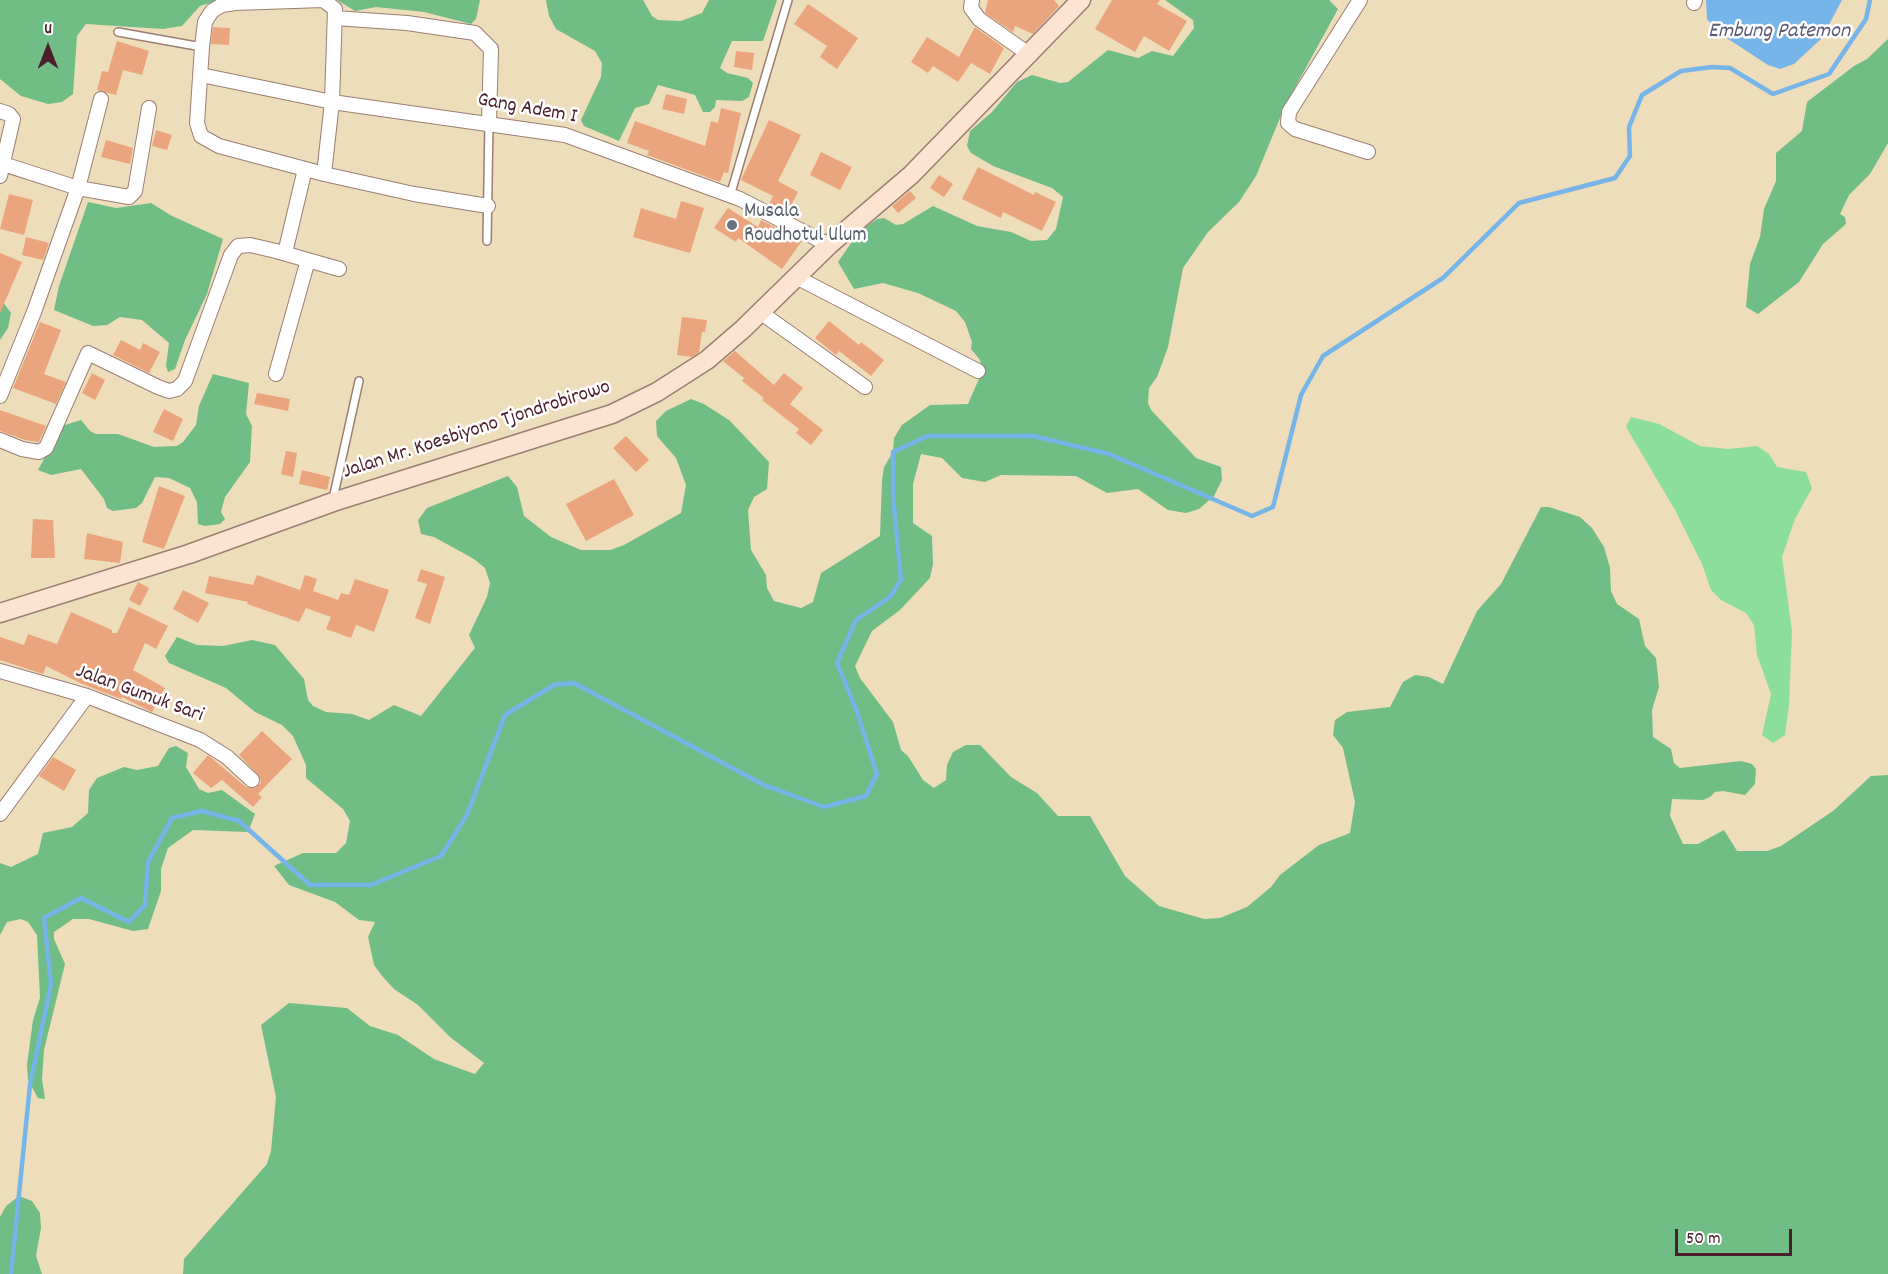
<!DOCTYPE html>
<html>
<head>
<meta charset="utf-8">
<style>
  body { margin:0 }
  #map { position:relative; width:1888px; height:1274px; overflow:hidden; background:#edddba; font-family:Dekko,sans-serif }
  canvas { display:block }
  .north { position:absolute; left:18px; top:18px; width:60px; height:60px; -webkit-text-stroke:4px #fff; paint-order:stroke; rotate:0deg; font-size:16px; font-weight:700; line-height:24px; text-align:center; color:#4a1f2b }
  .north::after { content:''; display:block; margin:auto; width:21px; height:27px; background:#4a1f2b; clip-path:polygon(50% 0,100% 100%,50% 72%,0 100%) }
  .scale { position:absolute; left:1675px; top:1229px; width:117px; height:27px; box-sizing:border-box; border:3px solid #4a1f2b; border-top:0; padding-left:8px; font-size:18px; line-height:21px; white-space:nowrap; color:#4a1f2b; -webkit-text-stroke:4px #fff; paint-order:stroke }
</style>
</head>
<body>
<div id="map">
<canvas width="1888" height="1274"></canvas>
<div class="north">U</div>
<div class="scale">50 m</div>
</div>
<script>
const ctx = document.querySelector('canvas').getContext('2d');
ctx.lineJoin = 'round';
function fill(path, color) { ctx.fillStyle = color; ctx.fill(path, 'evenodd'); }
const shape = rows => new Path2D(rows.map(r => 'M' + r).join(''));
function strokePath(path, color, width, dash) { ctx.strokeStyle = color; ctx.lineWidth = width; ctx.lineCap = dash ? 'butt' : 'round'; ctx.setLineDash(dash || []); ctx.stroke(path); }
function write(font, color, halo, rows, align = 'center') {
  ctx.font = font + ' Dekko,sans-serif'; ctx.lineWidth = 5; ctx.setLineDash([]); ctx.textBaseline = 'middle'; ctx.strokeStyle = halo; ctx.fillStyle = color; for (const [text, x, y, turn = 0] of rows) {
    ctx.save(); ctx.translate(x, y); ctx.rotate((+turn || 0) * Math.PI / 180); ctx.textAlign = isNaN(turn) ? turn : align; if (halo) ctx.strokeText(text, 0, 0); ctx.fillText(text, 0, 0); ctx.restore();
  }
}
const green = shape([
  [1631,417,1659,424,1700,446,1728,449,1757,446,1769,454,1777,467,1806,472,1812,488,1795,519,1782,557,1792,631,1789,705,1785,735,1773,743,1762,735,1771,694,1757,655,1754,625,1746,613,1721,600,1711,590,1702,564,1675,510,1626,427]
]);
const forest = shape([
  [0,0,220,0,200,6,182,26,163,29,86,24,77,36,73,94,62,102,48,104,21,96,0,79],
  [337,0,480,0,476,19,471,24,424,12,376,7,355,11],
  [546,0,643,0,652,16,658,20,681,21,702,13,709,0,777,0,763,41,732,41,720,68,727,73,748,78,753,83,749,97,742,101,716,100,715,107,710,112,703,112,695,95,658,85,649,104,635,108,619,141,584,126,581,120,601,77,602,63,595,51,556,29,549,16],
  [1165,0,1329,0,1338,9,1285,106,1256,176,1239,202,1208,232,1183,268,1168,347,1157,377,1149,388,1148,403,1151,410,1196,458,1221,467,1222,480,1214,496,1199,509,1186,513,1168,510,1138,489,1107,493,1076,476,1001,475,985,482,962,478,942,458,921,454,913,484,913,523,932,536,933,564,930,578,900,610,872,631,855,666,860,678,893,722,901,750,908,756,923,780,934,788,946,780,947,765,953,752,966,745,980,745,1011,777,1037,793,1058,816,1090,816,1125,876,1159,906,1204,919,1220,918,1247,907,1271,887,1280,875,1319,845,1350,833,1355,802,1343,748,1333,735,1335,720,1347,712,1390,707,1403,682,1415,675,1429,677,1443,684,1477,611,1501,584,1541,507,1549,507,1580,517,1592,528,1604,547,1610,568,1611,591,1617,604,1639,619,1645,646,1656,658,1659,687,1652,710,1653,737,1671,749,1674,763,1680,768,1741,761,1752,764,1756,769,1755,784,1745,795,1723,791,1715,792,1710,797,1703,800,1672,799,1670,816,1683,844,1698,844,1724,830,1737,851,1767,851,1781,846,1833,811,1871,776,1888,775,1888,1274,183,1274,184,1259,267,1164,271,1151,276,1097,261,1025,289,1003,347,1008,370,1026,398,1035,434,1059,461,1069,475,1074,484,1063,450,1037,418,1005,394,989,383,977,374,965,368,937,375,922,359,920,335,902,289,885,274,866,303,853,336,853,346,843,350,821,343,809,306,778,306,765,293,736,282,725,255,712,226,688,169,663,165,656,177,637,197,645,223,646,252,640,275,645,304,679,308,700,313,706,326,712,352,714,369,720,394,705,421,716,475,648,469,635,487,597,490,583,485,568,474,559,434,537,421,534,418,520,427,508,508,476,517,487,524,516,551,537,581,550,610,550,624,545,681,513,686,485,676,458,657,436,656,421,666,411,691,399,704,404,729,420,769,462,767,489,754,497,748,510,751,550,766,575,767,588,774,601,801,608,813,602,821,573,880,536,882,480,884,467,893,452,894,438,902,425,930,405,968,404,982,372,980,360,971,349,972,342,965,322,956,311,918,293,883,283,854,289,838,262,858,233,877,219,884,218,896,225,903,224,933,206,977,226,1011,232,1031,241,1047,240,1056,229,1063,197,1052,188,993,166,971,153,967,146,970,131,992,112,1017,82,1032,75,1060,83,1068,82,1108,50,1138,58,1152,51,1173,56,1194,28,1193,20],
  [1888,39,1888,143,1870,174,1849,195,1840,214,1845,217,1846,224,1823,244,1799,282,1758,314,1746,307,1750,264,1760,237,1764,209,1776,181,1776,153,1802,131,1807,102,1854,66,1867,59],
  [88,202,116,208,151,203,172,216,223,239,207,294,185,340,175,369,168,372,166,366,169,343,142,320,120,317,107,325,93,326,54,310,59,286],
  [0,298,11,313,8,328,0,340],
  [213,374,249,383,246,414,252,426,250,462,225,497,221,512,225,519,220,524,205,526,198,524,197,502,190,488,169,478,155,477,142,503,136,508,113,511,107,508,104,499,81,469,51,475,38,470,62,426,81,420,90,431,96,434,118,434,154,447,177,446,183,442,196,425,199,406],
  [176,746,188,753,186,767,199,789,208,793,222,790,255,814,248,832,193,830,168,848,161,869,161,891,148,929,133,931,89,919,73,919,54,932,54,939,65,964,44,1050,42,1079,45,1099,38,1098,28,1080,27,1065,33,1020,40,998,37,935,28,922,21,919,7,922,0,935,0,863,11,867,38,854,43,833,72,827,88,813,89,790,97,778,124,767,137,770,158,766,169,748],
  [19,1196,32,1201,40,1213,41,1228,36,1256,42,1274,0,1274,0,1217,6,1206]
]);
const water = shape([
  [1706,0,1842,0,1822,38,1794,64,1780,69,1768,65,1719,33,1707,19]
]);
const stream = shape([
  [11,1274,30,1085,51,984,44,918,81,898,129,922,145,905,148,862,172,818,202,811,239,821,310,885,371,885,441,856,467,815,505,715,554,685,574,683,764,785,824,807,866,796,877,774,856,709,837,663,856,620,890,597,901,580,893,496,893,452,928,436,1033,436,1109,454,1252,516,1273,507,1301,395,1323,356,1443,278,1519,203,1615,178,1630,156,1629,127,1642,95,1681,71,1712,67,1730,68,1773,94,1829,74,1866,19,1870,0]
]);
const building = shape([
  [988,0,1054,0,1059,6,1033,34,1015,26,1013,32,985,13],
  [1112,0,1160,0,1157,4,1187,21,1169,51,1144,36,1135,52,1095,29],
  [808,4,858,38,837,69,820,57,827,46,794,24],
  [213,27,230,28,229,45,211,44],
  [975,27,1004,48,990,74,971,63,958,82,933,66,928,73,911,62,927,37,959,57],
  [117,41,149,51,142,75,123,70,116,95,97,90,102,71,108,72],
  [736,51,754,53,752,70,734,67],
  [666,94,687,99,684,114,662,109],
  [721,108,741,113,728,173,724,172,720,182,647,155,649,151,627,143,635,121,705,146,711,121,718,123],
  [769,120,801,135,778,181,798,192,787,213,769,204,773,196,741,180],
  [156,130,172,135,167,150,152,146],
  [106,140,133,148,130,164,101,157],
  [821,152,852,167,840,190,810,175],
  [978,167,1034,195,1035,192,1056,202,1042,231,1003,212,1001,218,962,199],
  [939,175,953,184,944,197,930,188],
  [910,191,916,198,898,213,892,206],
  [9,194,33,200,24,235,0,229],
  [681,201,704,208,690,253,633,237,641,208,676,219],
  [728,208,758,227,761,220,802,241,782,269,738,238,736,242,714,228],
  [26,237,49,243,43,260,22,255],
  [0,253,22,262,0,313],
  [682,317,707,320,705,332,702,332,699,352,692,357,677,355],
  [829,321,859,345,861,342,884,360,871,376,839,351,836,355,815,338],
  [40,322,61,330,44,374,66,382,56,404,13,388],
  [121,340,140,350,143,343,160,352,149,373,113,355],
  [735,351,774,385,784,373,803,388,790,404,823,430,811,445,796,433,799,429,762,400,764,398,742,381,744,378,723,361],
  [92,373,105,380,95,400,82,393],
  [257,393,290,399,288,411,254,404],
  [164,409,183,419,173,441,153,432],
  [0,410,46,426,39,442,25,440,0,431],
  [626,436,649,460,636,472,613,448],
  [286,451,297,453,293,477,281,474],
  [302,470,330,477,327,490,299,484],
  [614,479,634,515,586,541,566,504],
  [159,486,185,496,164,549,142,542],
  [33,519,53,520,55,558,31,558],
  [87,533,123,542,120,563,84,559],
  [421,569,445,577,430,624,415,618,427,584,417,581],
  [257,575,300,590,305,575,317,579,313,591,338,600,341,593,349,595,355,579,389,590,374,632,356,625,351,638,326,629,331,617,306,608,299,622,247,604,248,602,205,593,209,576,253,585],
  [138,582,149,588,140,606,129,600],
  [183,590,209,603,198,623,173,609],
  [129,607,168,626,156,649,145,643,133,670,165,688,152,712,122,697,121,699,80,683,46,666,43,674,0,660,0,637,24,645,28,634,57,644,71,612,112,630,112,633,117,633],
  [262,731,292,759,258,794,262,797,253,807,222,780,211,788,193,773,208,755,246,787,255,788,261,783,260,777,239,755],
  [53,757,76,770,64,791,39,776]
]);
const lane = shape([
  [118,32,202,47],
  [730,196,788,0],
  [487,241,489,123],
  [333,499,359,381]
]);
const street = shape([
  [972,0,971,8,979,19,1030,55],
  [1360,0,1289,112,1288,123,1295,129,1368,152],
  [1694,3,1695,0],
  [335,18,407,23,475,33,491,49,489,123],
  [201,75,332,102,565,135,740,199,829,245],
  [0,111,9,114,13,119,0,176],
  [0,163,78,188,129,197,135,191,149,108],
  [324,174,332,102,335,9,323,0,235,3,222,5,212,11,205,22,202,47,197,123,201,136,219,146,324,174,414,194,488,206],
  [285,253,305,169],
  [796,277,978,371],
  [760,312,865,387],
  [276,374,308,260],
  [0,396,34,312,78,188,101,99],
  [0,440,22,449,39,452,46,448,88,353,158,387,169,391,177,389,185,381,231,255,238,246,250,245,276,251,339,269],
  [0,671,87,696,200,740,227,757,252,780],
  [0,814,87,696]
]);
const secondary = shape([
  [0,613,189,554,333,502,612,414,657,392,707,360,743,329,829,245,911,175,1081,0]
]);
const markers = [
  [732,225,6,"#6b7280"]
];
const streetNames = [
  ["Gang Adem I",527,110,10],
  ["Jalan Mr. Koesbiyono Tjondrobirowo",477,431,-18],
  ["Jalan Gumuk Sari",139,695,20]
];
const worshipNames = [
  ["Musala",744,213],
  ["Roudhotul Ulum",744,237]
];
const waterNames = [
  ["Embung Patemon",1779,33]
];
fill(green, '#8cde9f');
fill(forest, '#71bd86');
fill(water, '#75b5e9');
strokePath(stream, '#75b5e9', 4.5);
fill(building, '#eaa57e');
strokePath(lane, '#9c7e72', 10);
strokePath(street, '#9c7e72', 16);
strokePath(secondary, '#9c7e72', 21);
strokePath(lane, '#fff', 7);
strokePath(street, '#fff', 14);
strokePath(secondary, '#fde4d1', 18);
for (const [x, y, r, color] of markers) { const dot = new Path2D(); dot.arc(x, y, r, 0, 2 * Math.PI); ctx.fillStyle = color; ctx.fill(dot); strokePath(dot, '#fff', 2); }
write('21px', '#4a1f2b', '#fff', streetNames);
write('21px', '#5b616d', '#fff', worshipNames, 'left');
write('italic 22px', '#5b5b77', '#fff', waterNames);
</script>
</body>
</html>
